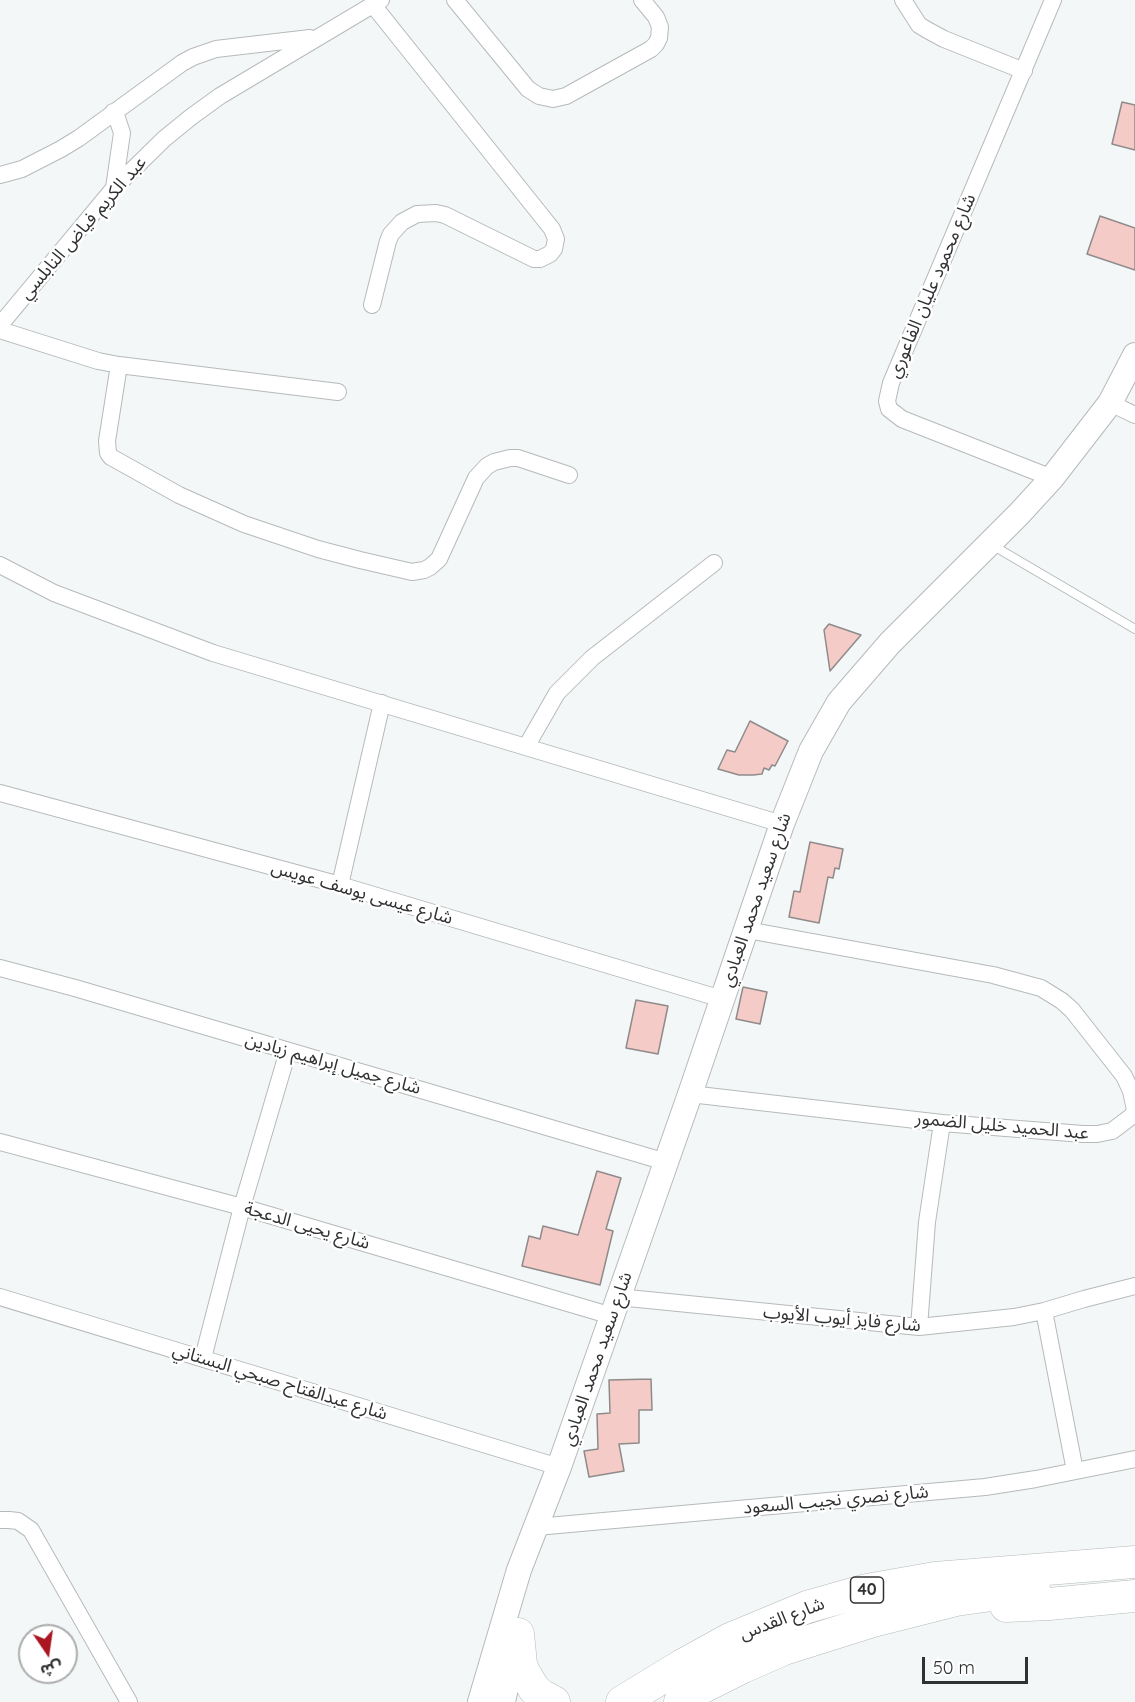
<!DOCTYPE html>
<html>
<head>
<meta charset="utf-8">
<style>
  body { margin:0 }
  #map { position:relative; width:1135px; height:1702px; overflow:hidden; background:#f3f7f8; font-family:Quicksand,"Noto Sans Arabic",sans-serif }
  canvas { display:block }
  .north { position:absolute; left:18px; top:1624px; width:60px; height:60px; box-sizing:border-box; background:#fff; border:2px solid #acadad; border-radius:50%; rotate:167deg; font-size:16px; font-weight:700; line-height:24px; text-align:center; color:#303132 }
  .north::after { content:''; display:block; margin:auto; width:21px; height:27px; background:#aa1621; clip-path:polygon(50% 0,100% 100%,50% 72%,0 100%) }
  .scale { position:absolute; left:922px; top:1657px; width:106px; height:27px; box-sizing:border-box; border:3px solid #303132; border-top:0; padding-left:8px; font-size:18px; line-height:21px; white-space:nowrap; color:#303132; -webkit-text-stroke:4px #fff; paint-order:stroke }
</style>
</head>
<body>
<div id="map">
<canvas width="1135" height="1702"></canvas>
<div class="north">ش</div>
<div class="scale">50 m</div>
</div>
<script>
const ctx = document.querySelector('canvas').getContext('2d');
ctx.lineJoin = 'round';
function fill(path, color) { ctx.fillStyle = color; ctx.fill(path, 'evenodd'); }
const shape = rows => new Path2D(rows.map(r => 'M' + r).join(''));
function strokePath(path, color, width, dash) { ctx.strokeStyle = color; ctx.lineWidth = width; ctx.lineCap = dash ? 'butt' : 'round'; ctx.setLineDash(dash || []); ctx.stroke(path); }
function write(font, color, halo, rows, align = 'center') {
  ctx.font = font + ' Quicksand,"Noto Sans Arabic",sans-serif'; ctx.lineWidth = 5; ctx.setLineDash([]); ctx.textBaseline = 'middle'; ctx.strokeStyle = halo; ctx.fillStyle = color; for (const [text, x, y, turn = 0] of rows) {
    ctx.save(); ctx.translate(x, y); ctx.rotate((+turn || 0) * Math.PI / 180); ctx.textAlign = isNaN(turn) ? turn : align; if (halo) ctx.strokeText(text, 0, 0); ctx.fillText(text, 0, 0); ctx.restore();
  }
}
const building = shape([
  [1122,102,1135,105,1135,150,1112,144,1122,102],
  [1100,216,1135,228,1135,270,1087,254,1100,216],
  [829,624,861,635,830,671,824,630,829,624],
  [750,721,788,741,775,766,772,765,769,770,764,768,762,774,753,775,739,775,718,769,727,750,735,752,750,721],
  [810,842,843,849,839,869,835,868,833,878,828,877,819,923,789,917,794,891,800,892,810,842],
  [743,987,767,992,760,1024,736,1019,743,987],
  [636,1000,668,1006,658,1054,626,1048,636,1000],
  [597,1171,621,1178,606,1229,613,1231,600,1285,522,1266,529,1236,540,1239,543,1226,578,1235,597,1171],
  [651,1379,652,1410,639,1410,639,1443,619,1444,624,1471,589,1477,584,1451,598,1449,597,1414,610,1413,609,1380,651,1379]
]);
const lane = shape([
  [992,545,1135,629]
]);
const street = shape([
  [455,0,528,89,539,96,553,99,566,96,651,49,656,44,659,38,660,27,656,17,642,0],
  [903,0,919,25,929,31,944,39,1024,71],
  [113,112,117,118,122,133,114,188],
  [0,175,22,169,61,149,79,138,182,63,193,57,216,49,310,38],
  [372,305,388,241,391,234,402,222,417,214,436,213,445,215,534,259,540,259,550,254,554,249,556,239,552,229,373,5],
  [0,325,114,188,164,139,191,117,220,96,381,0],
  [0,330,98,361,119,365,338,392],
  [119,365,107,441,108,453,111,457,179,495,244,524,318,549,360,560,412,572,424,570,430,567,439,559,476,478,487,466,494,462,510,458,518,458,569,475],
  [1110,403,1135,415],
  [1052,478,902,419,889,409,887,401,891,383,1053,0],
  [0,565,54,593,213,653,782,824],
  [526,747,557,693,592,658,714,563],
  [0,793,340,885,722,999],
  [340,885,382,703],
  [0,968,75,988,666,1162],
  [690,1094,942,1123,1083,1134,1097,1134,1112,1131,1132,1116,1135,1110,1131,1091,1124,1076,1072,1010,1062,1001,1041,988,993,975,747,930],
  [0,1142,242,1207,612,1316],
  [0,1297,559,1467],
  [618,1297,919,1327,1014,1317,1044,1311,1084,1299,1135,1286],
  [1044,1311,1075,1471],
  [919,1327,927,1222,942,1123],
  [203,1358,242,1207,288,1051],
  [0,1520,9,1520,18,1521,31,1530,129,1702],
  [536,1527,985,1487,1036,1479,1135,1459]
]);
const secondary = shape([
  [480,1702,519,1570,559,1467,690,1094,782,824,811,751,839,702,890,643,1019,514,1052,478,1110,403,1135,355],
  [503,1702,515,1643]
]);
const highway = shape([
  [1006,1606,1049,1604,1135,1596],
  [518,1634,521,1664,524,1672,534,1689,541,1695,554,1702],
  [622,1702,681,1666,730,1639,807,1607,867,1590,935,1578,1135,1562],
  [680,1702,701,1688,743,1667,784,1649,873,1621,956,1600,1034,1589]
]);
const shields = [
  [867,1590,33]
];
const shieldNames = [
  ["40",867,1590]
];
const streetNames = [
  ["عبد الكريم فياض النابلسي",83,228,-49],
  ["شارع محمود عليان الفاعوري",932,286,-67],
  ["شارع عيسى يوسف عويس",362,893,16],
  ["شارع سعيد محمد العبادي",756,900,-71],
  ["شارع جميل إبراهيم زيادين",333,1064,16],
  ["عبد الحميد خليل الضمور",1002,1126,5],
  ["شارع يحيى الدعجة",307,1226,16],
  ["شارع فايز أيوب الأيوب",842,1319,5],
  ["شارع سعيد محمد العبادي",597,1359,-71],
  ["شارع عبدالفتاح صبحي البستاني",280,1382,17],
  ["شارع نصري نجيب السعود",836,1500,-5],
  ["شارع القدس",782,1619,-21]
];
fill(building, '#f4cbc7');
strokePath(building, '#8f8b8b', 1.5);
strokePath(lane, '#b6babb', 10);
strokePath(street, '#b6babb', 18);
strokePath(secondary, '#b6babb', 26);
strokePath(highway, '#b6babb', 33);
strokePath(lane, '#fff', 8);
strokePath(street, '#fff', 16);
strokePath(secondary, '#fff', 24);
strokePath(highway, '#fff', 32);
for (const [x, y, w] of shields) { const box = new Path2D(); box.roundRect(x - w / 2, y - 13, w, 26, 4.5); ctx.fillStyle = '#fff'; ctx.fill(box); strokePath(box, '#303132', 1.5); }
write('bold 16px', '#303132', null, shieldNames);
write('18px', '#303132', '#fff', streetNames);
</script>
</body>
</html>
